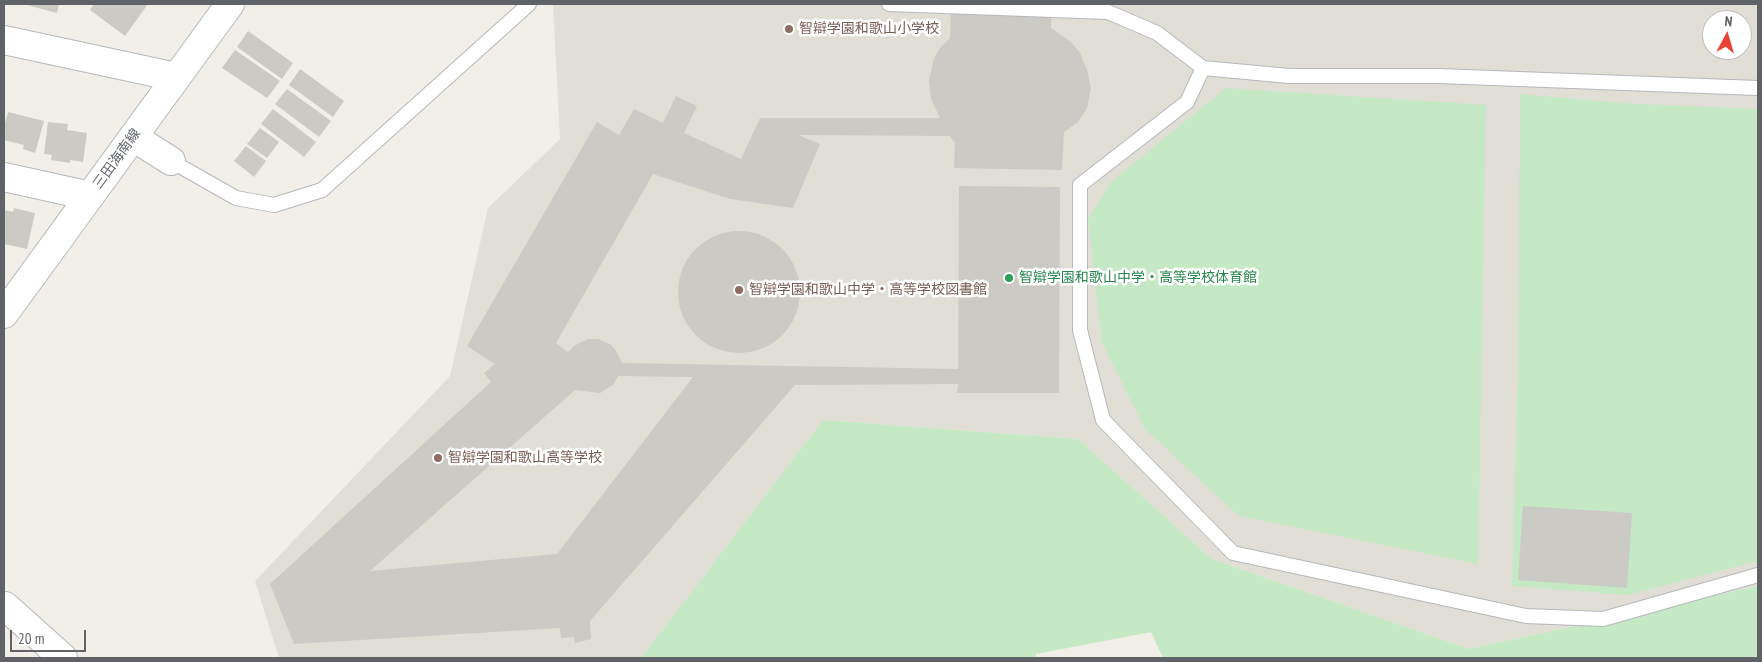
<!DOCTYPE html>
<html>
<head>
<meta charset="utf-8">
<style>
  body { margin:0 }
  #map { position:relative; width:1762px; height:662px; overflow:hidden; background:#f1efe8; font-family:"PT Sans Narrow",sans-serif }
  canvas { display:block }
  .frame { position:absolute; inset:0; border:5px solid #5f6368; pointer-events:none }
  .north { position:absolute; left:1702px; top:10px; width:50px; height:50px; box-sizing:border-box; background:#fff; border:1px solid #bfc1c3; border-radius:50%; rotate:6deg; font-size:14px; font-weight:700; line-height:20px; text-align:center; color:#5f6368 }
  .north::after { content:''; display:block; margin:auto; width:18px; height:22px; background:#ea4335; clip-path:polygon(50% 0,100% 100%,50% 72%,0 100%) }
  .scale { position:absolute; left:10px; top:630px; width:76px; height:22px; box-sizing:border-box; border:2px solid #5f6368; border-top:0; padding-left:6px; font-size:15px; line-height:18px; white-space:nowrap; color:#5f6368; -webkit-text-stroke:4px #fff; paint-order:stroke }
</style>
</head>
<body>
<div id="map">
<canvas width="1762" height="662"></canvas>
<div class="frame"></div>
<div class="north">N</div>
<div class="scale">20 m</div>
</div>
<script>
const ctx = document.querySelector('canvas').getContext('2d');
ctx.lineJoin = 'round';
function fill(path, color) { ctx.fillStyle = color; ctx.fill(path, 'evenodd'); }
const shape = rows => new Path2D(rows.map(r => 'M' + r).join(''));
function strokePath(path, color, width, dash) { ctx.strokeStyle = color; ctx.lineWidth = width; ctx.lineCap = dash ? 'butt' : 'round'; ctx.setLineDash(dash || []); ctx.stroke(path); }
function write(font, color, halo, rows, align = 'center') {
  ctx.font = font + ' "PT Sans Narrow","Noto Sans JP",sans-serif'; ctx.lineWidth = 5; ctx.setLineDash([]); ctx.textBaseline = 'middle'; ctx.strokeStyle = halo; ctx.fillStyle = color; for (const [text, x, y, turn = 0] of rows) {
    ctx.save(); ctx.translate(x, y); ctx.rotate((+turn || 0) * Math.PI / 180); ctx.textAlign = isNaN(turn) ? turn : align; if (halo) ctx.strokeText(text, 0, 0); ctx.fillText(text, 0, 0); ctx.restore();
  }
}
const education = shape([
  [553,4,1758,4,1758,586,1469,649,1212,559,1078,439,823,420,641,658,279,658,255,581,450,376,488,208,560,139],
  [1712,20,1742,20,1742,50,1712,50]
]);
const green = shape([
  [1226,88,1486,105,1478,564,1239,516,1145,429,1102,342,1088,220,1111,182],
  [1520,94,1620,103,1758,109,1758,561,1628,595,1512,586,1518,375],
  [823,420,1078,439,1212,559,1469,649,1758,586,1758,658,1163,658,1151,632,1036,654,1036,658,641,658]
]);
const building = shape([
  [23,4,59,4,57,13],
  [94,4,148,4,125,36,90,10],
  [951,4,1052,4,1051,28,1071,42,1080,53,1087,70,1091,88,1087,108,1078,122,1064,132,1062,170,954,168,955,143,950,136,798,135,820,144,793,208,730,199,653,174,556,343,568,352,574,346,588,339,598,339,610,344,617,352,622,363,958,369,959,186,1060,187,1059,393,957,393,958,384,795,385,590,621,591,639,575,643,574,637,561,638,560,628,294,644,270,584,491,382,484,373,495,364,467,346,597,122,619,135,634,109,663,123,676,96,697,106,684,133,741,159,760,118,940,118,931,99,929,80,934,58,940,48,950,38],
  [618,376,693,377,557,554,370,571,575,390,600,393,614,384],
  [248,31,293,63,282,79,237,47],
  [235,50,280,81,267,98,222,68],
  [300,69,344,101,333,117,289,85],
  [287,89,331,121,319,137,275,104],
  [273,109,316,142,304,157,261,124],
  [8,112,44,121,35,153,23,149,24,145,4,140,4,127],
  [48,122,68,124,67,130,87,133,83,162,70,160,70,163,51,160,52,155,44,154],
  [260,128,279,142,267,158,247,144],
  [246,146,266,161,254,177,234,161],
  [14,208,35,213,27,249,4,244,4,210,13,212],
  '678 292a61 61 0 1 1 122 0a61 61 0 1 1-122 0Z',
  [1523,506,1632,513,1627,588,1518,580]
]);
const lane = shape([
  [889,4,1108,12,1157,33,1203,68,1289,76,1439,76,1758,88],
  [1203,68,1187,102,1080,185,1080,330,1103,420,1233,553,1526,616,1603,619,1758,575],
  [171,161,236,198,274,205,322,190,529,4]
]);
const street = shape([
  [4,40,176,77],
  [133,137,171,161],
  [4,177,90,196],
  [4,607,5,606,63,658]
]);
const secondary = shape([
  [4,314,230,4]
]);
const markers = [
  [789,29,5,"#8d6e63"],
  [1009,278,5,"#2e9e5b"],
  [739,290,5,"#8d6e63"],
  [438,458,5,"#8d6e63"]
];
const educationNames = [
  ["智辯学園和歌山小学校",799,29],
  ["智辯学園和歌山中学・高等学校図書館",749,290],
  ["智辯学園和歌山高等学校",448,458]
];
const streetNames = [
  ["三田海南線",117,159,-54]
];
const leisureNames = [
  ["智辯学園和歌山中学・高等学校体育館",1019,278]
];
fill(education, '#e1ded6');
fill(green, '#c5e8c5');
fill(building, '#cccac5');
strokePath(lane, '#b5b8bc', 16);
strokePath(street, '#b5b8bc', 30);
strokePath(secondary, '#b6babf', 30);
strokePath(lane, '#fff', 14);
strokePath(street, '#fff', 28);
strokePath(secondary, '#fff', 28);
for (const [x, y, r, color] of markers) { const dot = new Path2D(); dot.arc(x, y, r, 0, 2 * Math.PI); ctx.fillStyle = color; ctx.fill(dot); strokePath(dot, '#fff', 2); }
write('14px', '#785e54', '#fff', educationNames, 'left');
write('14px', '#5f6368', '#fff', streetNames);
write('14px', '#27864d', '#fff', leisureNames, 'left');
</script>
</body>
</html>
